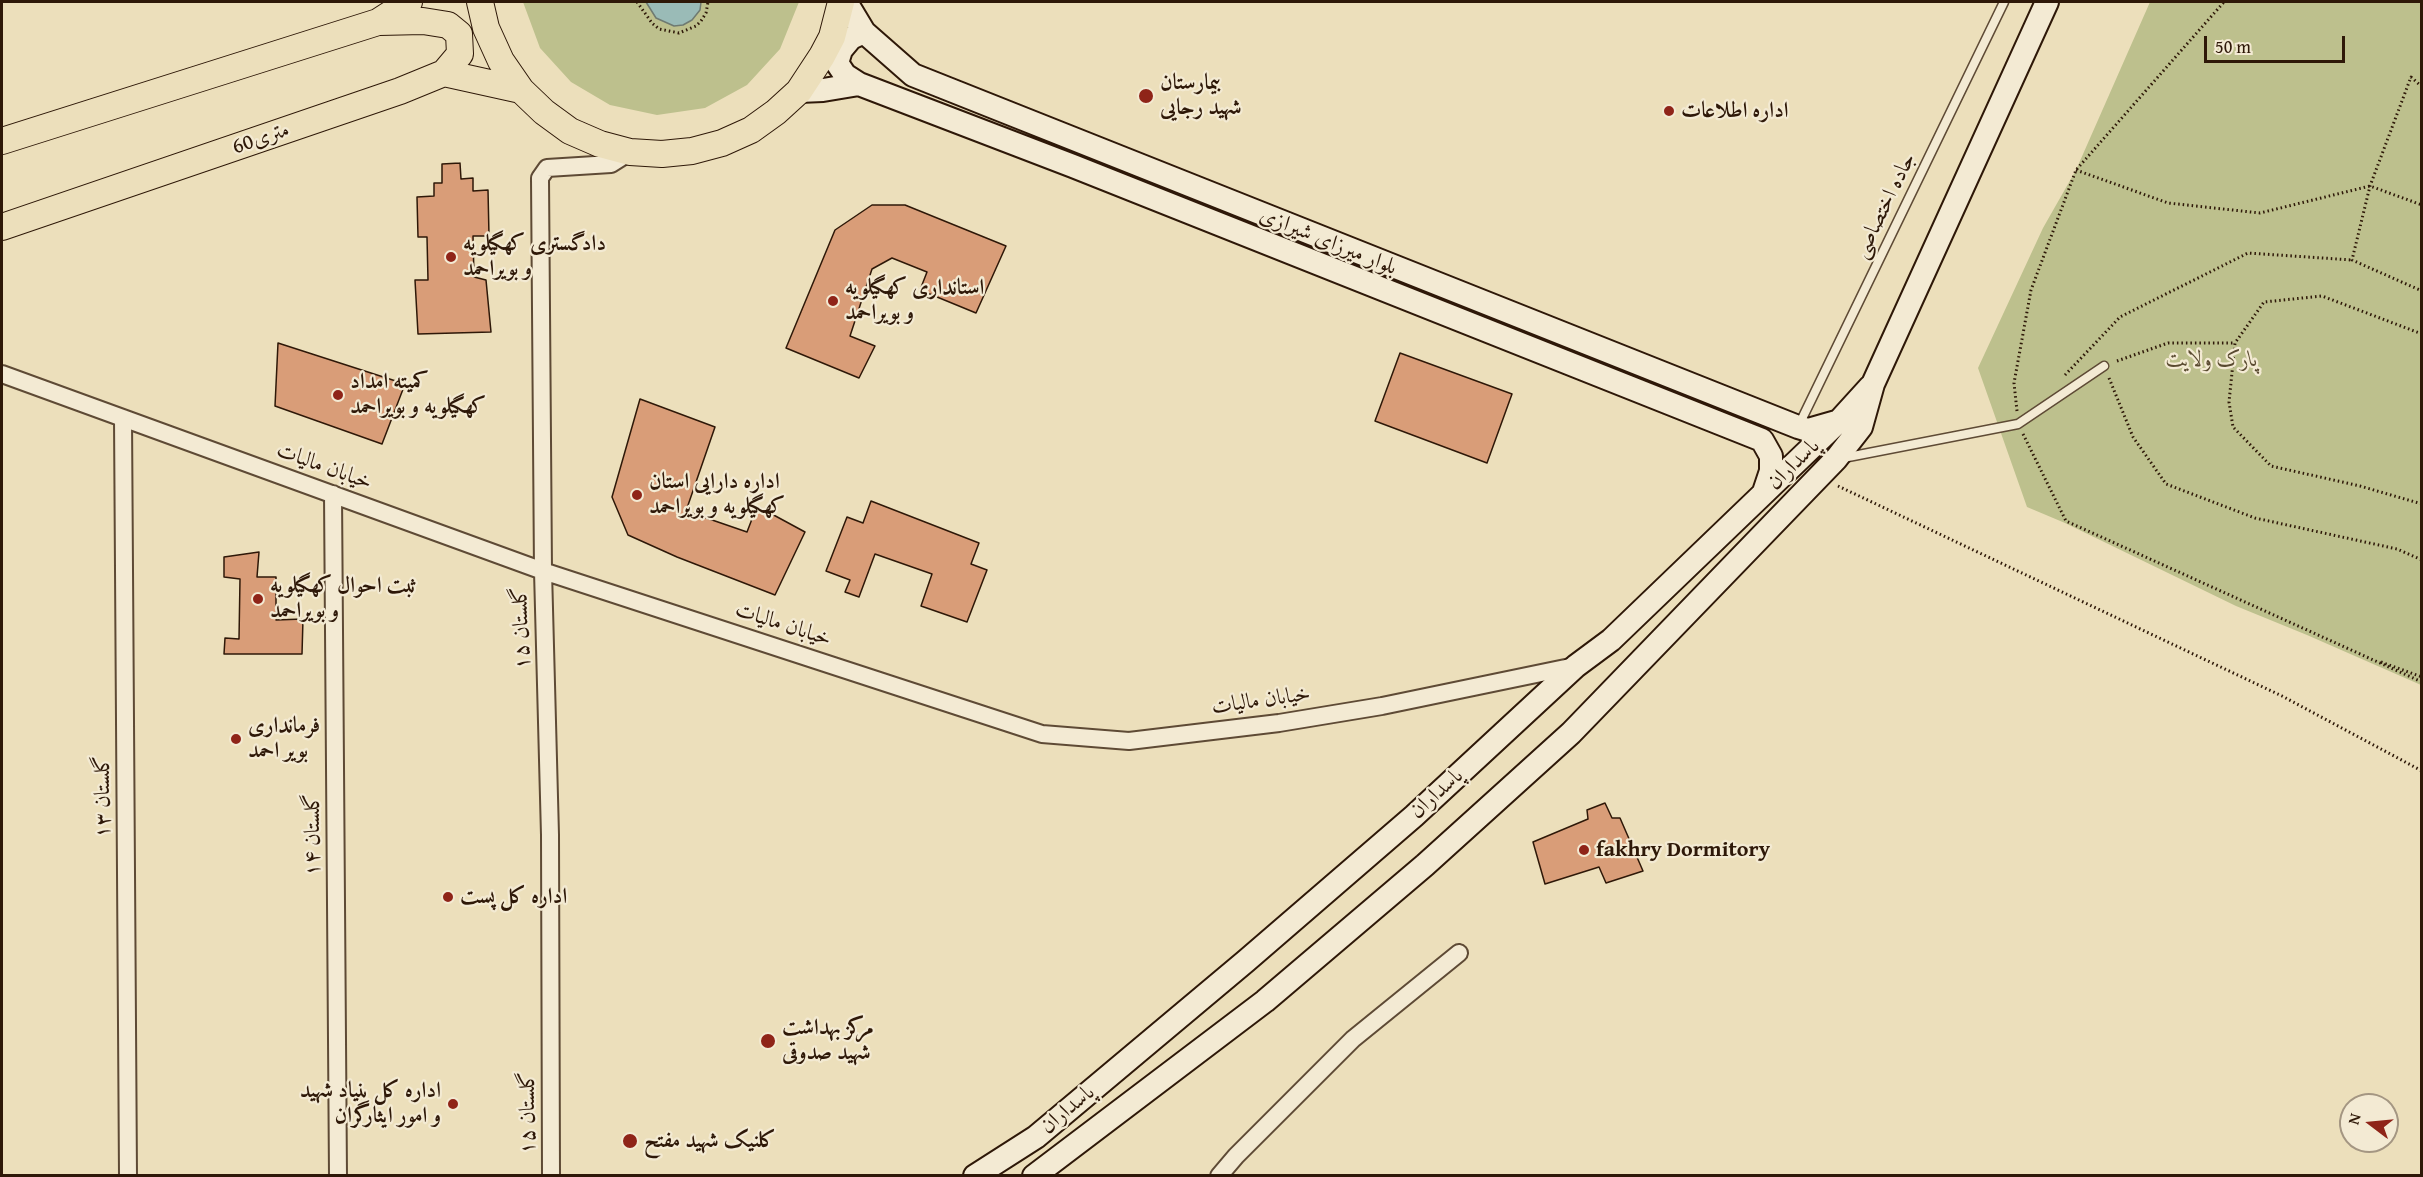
<!DOCTYPE html>
<html>
<head>
<meta charset="utf-8">
<style>
  body { margin:0 }
  #map { position:relative; width:2423px; height:1177px; overflow:hidden; background:#ecdfbb; font-family:"Gentium Book Plus",serif }
  canvas { display:block }
  .frame { position:absolute; inset:0; border:3px solid #2e1808; pointer-events:none }
  .north { position:absolute; left:2339px; top:1093px; width:60px; height:60px; box-sizing:border-box; background:#f3ead3; border:2px solid #a49682; border-radius:50%; rotate:286deg; font-size:16px; font-weight:700; line-height:24px; text-align:center; color:#2e1808 }
  .north::after { content:''; display:block; margin:auto; width:21px; height:27px; background:#8f2418; clip-path:polygon(50% 0,100% 100%,50% 72%,0 100%) }
  .scale { position:absolute; left:2204px; top:36px; width:141px; height:27px; box-sizing:border-box; border:3px solid #2e1808; border-top:0; padding-left:8px; font-size:18px; line-height:21px; white-space:nowrap; color:#2e1808; -webkit-text-stroke:4px #f3ead3; paint-order:stroke }
</style>
</head>
<body>
<div id="map">
<canvas width="2423" height="1177"></canvas>
<div class="frame"></div>
<div class="north">N</div>
<div class="scale">50 m</div>
</div>
<script>
const ctx = document.querySelector('canvas').getContext('2d');
ctx.lineJoin = 'round';
function fill(path, color) { ctx.fillStyle = color; ctx.fill(path, 'evenodd'); }
const shape = rows => new Path2D(rows.map(r => 'M' + r).join(''));
function strokePath(path, color, width, dash) { ctx.strokeStyle = color; ctx.lineWidth = width; ctx.lineCap = dash ? 'butt' : 'round'; ctx.setLineDash(dash || []); ctx.stroke(path); }
function write(font, color, halo, rows, align = 'center') {
  ctx.font = font + ' "Gentium Book Plus",Amiri,serif'; ctx.lineWidth = 4.5; ctx.setLineDash([]); ctx.textBaseline = 'middle'; ctx.strokeStyle = halo; ctx.fillStyle = color; for (const [text, x, y, turn = 0] of rows) {
    ctx.save(); ctx.translate(x, y); ctx.rotate((+turn || 0) * Math.PI / 180); ctx.textAlign = isNaN(turn) ? turn : align; if (halo) ctx.strokeText(text, 0, 0); ctx.fillText(text, 0, 0); ctx.restore();
  }
}
const green = shape([
  [523,2,799,2,780,49,747,85,705,108,657,115,610,105,571,82,540,48],
  [2150,2,2421,2,2421,685,2307,635,2236,606,2065,523,2027,507,1978,368,2043,228,2076,170]
]);
const water = shape([
  [646,2,701,2,700,10,692,20,683,25,674,26,656,18,646,2]
]);
const building = shape([
  [460,163,461,179,473,178,473,191,488,190,489,236,473,236,474,277,486,280,491,332,418,334,415,280,428,280,427,237,418,237,417,197,434,196,434,183,442,183,442,164,460,163],
  [872,205,905,205,1006,246,976,313,920,290,927,272,892,258,872,269,850,336,875,346,859,378,786,348,835,230,872,205],
  [278,343,405,384,382,444,275,406,278,343],
  [1400,353,1512,394,1487,463,1375,421,1400,353],
  [640,399,715,427,686,511,747,532,757,506,805,532,775,595,677,557,628,535,612,497,640,399],
  [871,501,979,543,971,564,987,570,967,622,921,606,932,574,875,554,859,597,845,592,850,580,826,571,847,517,863,523,871,501],
  [259,552,257,577,276,577,276,620,303,619,302,654,224,654,225,638,239,639,240,579,224,577,224,557,259,552],
  [1605,803,1612,818,1620,818,1643,871,1606,883,1599,867,1545,884,1533,842,1588,819,1587,810,1605,803]
]);
const path = shape([
  [637,2,652,23,659,29,679,33,696,26,701,21,706,13,708,2],
  [2422,87,2411,77,2370,186,2352,260,2422,291],
  [2076,170,2168,203,2260,213,2370,186,2422,205],
  [2422,334,2322,296,2264,302,2235,343,2229,402,2233,427,2271,466,2360,486,2422,504],
  [2117,361,2168,343,2235,343],
  [2065,375,2120,317,2248,253,2352,260],
  [2109,378,2133,437,2166,484,2255,518,2397,549,2422,560],
  [2017,411,2014,383,2031,290,2076,170,2224,2],
  [2023,434,2066,521,2422,682],
  [1838,486,2282,696,2422,771],
  [2381,662,2422,677]
]);
const lane = shape([
  [1798,427,2004,2],
  [1843,458,2018,424,2104,366]
]);
const street = shape([
  [2,374,543,571,1042,734,1129,741,1279,723,1382,706,1575,666],
  [123,418,128,1176],
  [333,494,338,1176],
  [551,1176,550,835,543,571,540,178,547,168,611,164,630,152],
  [1219,1176,1236,1156,1353,1039,1459,953]
]);
const secondary = shape([
  [846,2,864,32,913,75,1798,427,1808,430,1836,422],
  [859,84,845,75,837,63,841,50,851,38,864,32],
  [799,91,823,90,859,84,1073,166,1762,440,1771,456,1771,471,1764,492],
  [975,1176,1036,1137,1246,961,1414,816,1576,666,1611,640,1840,420,1870,387],
  [1034,1176,1265,1001,1425,865,1571,733,1836,459,1861,427,1873,384,2047,2]
]);
const primary = shape([
  [480,2,486,28,501,61,521,90,544,112,570,131,600,144,630,152,662,154,692,151,722,143,751,130,776,112,799,91,822,56,832,37,841,2],
  [379,22,423,21,448,25,459,34,460,54,444,73],
  [2,141,378,22,409,2],
  [2,227,400,91,444,73,521,90]
]);
const markers = [
  [1146,96,8,"#8f2418"],
  [1669,111,6,"#8f2418"],
  [451,257,6,"#8f2418"],
  [833,301,6,"#8f2418"],
  [338,395,6,"#8f2418"],
  [637,495,6,"#8f2418"],
  [258,599,6,"#8f2418"],
  [236,739,6,"#8f2418"],
  [1584,850,6,"#8f2418"],
  [448,897,6,"#8f2418"],
  [768,1041,8,"#8f2418"],
  [453,1104,6,"#8f2418"],
  [630,1141,8,"#8f2418"]
];
const poiNames = [
  ["بیمارستان",1160,83],
  ["شهید رجایی",1160,108],
  ["اداره اطلاعات",1681,111],
  ["دادگستری کهگیلویه",463,244],
  ["و بویراحمد",463,269],
  ["استانداری کهگیلویه",845,288],
  ["و بویراحمد",845,313],
  ["کمیته امداد",350,382],
  ["کهگیلویه و بویراحمد",350,407],
  ["اداره دارایی استان",649,482],
  ["کهگیلویه و بویراحمد",649,507],
  ["ثبت احوال کهگیلویه",270,586],
  ["و بویراحمد",270,611],
  ["فرمانداری",248,726],
  ["بویر احمد",248,751],
  ["fakhry Dormitory",1596,850],
  ["اداره کل پست",460,897],
  ["مرکز بهداشت",782,1028],
  ["شهید صدوقی",782,1053],
  ["اداره کل بنیاد شهید",441,1091,"right"],
  ["و امور ایثارگران",441,1116,"right"],
  ["کلنیک شهید مفتح",644,1141]
];
const streetNames = [
  ["60متری",261,139,-19],
  ["جاده اختصاصی",1885,206,-64],
  ["بلوار میرزای شیرازی",1328,242,22],
  ["پاسداران",1794,465,-44],
  ["خیابان مالیات",324,467,20],
  ["خیابان مالیات",783,625,18],
  ["گلستان ۱۵",522,628,-92],
  ["خیابان مالیات",1261,701,-8],
  ["پاسداران",1437,794,-42],
  ["گلستان ۱۳",103,797,-90],
  ["گلستان ۱۴",313,835,-90],
  ["پاسداران",1068,1110,-40],
  ["گلستان ۱۵",528,1113,-90]
];
const parkNames = [
  ["پارک ولایت",2212,360]
];
fill(green, '#bdc08d');
fill(water, '#9abbb7');
strokePath(water, '#6f7a71', 1.5);
fill(building, '#d99d78');
strokePath(building, '#2e1808', 1.5);
strokePath(lane, '#5e4a35', 11);
strokePath(street, '#5e4a35', 20);
strokePath(secondary, '#2e1808', 26);
strokePath(primary, '#2e1808', 28);
strokePath(path, '#2e1808', 3, [1.5, 3]);
strokePath(lane, '#f3ead3', 8);
strokePath(street, '#f3ead3', 16);
strokePath(secondary, '#f3ead3', 22);
strokePath(primary, '#ecdfbb', 26);
for (const [x, y, r, color] of markers) { const dot = new Path2D(); dot.arc(x, y, r, 0, 2 * Math.PI); ctx.fillStyle = color; ctx.fill(dot); strokePath(dot, '#f3ead3', 2); }
write('bold 22px', '#2e1808', '#f3ead3', poiNames, 'left');
write('22px', '#2e1808', '#f3ead3', streetNames);
write('italic 22px', '#594a30', '#f3ead3', parkNames);
</script>
</body>
</html>
